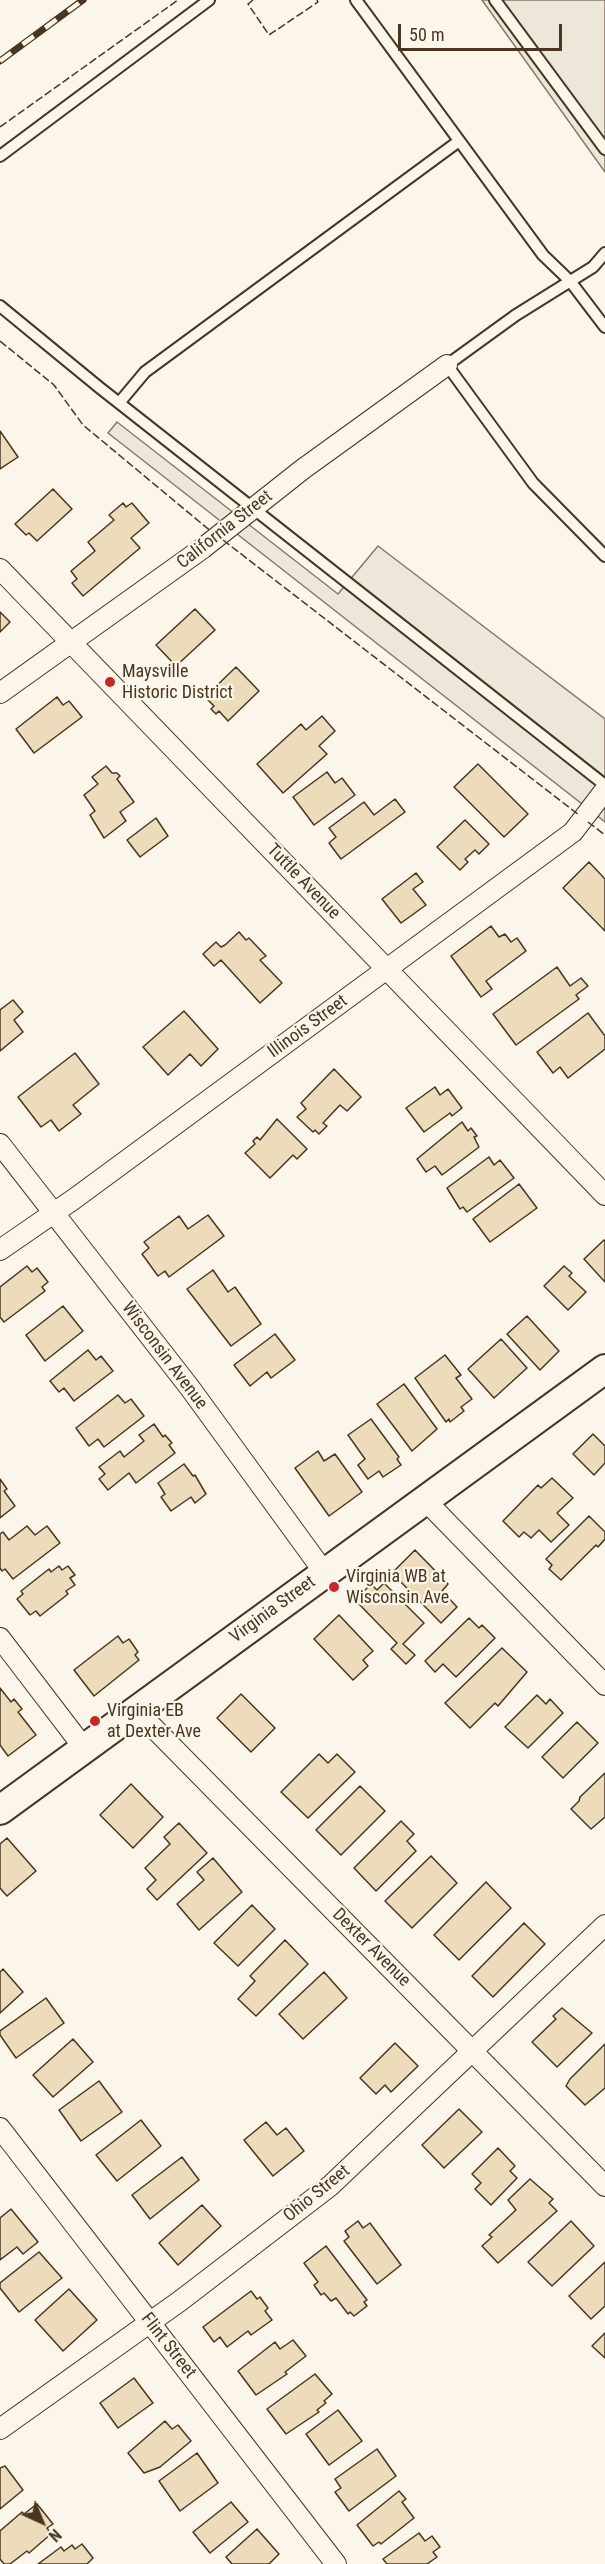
<!DOCTYPE html>
<html>
<head>
<meta charset="utf-8">
<style>
  body { margin:0 }
  #map { position:relative; width:605px; height:2564px; overflow:hidden; background:#fbf6e9; font-family:"Roboto Condensed",sans-serif }
  canvas { display:block }
  .north { position:absolute; left:12px; top:2492px; width:60px; height:60px; -webkit-text-stroke:4px #fbf6e9; paint-order:stroke; rotate:136deg; font-size:16px; font-weight:700; line-height:24px; text-align:center; color:#4a3520 }
  .north::after { content:''; display:block; margin:auto; width:21px; height:27px; background:#4a3520; clip-path:polygon(50% 0,100% 100%,50% 72%,0 100%) }
  .scale { position:absolute; left:398px; top:24px; width:164px; height:27px; box-sizing:border-box; border:3px solid #4a3520; border-top:0; padding-left:8px; font-size:18px; line-height:21px; white-space:nowrap; color:#4a3520; -webkit-text-stroke:4px #fbf6e9; paint-order:stroke }
</style>
</head>
<body>
<div id="map">
<canvas width="605" height="2564"></canvas>
<div class="north">N</div>
<div class="scale">50 m</div>
</div>
<script>
const ctx = document.querySelector('canvas').getContext('2d');
ctx.lineJoin = 'round';
function fill(path, color) { ctx.fillStyle = color; ctx.fill(path, 'evenodd'); }
const shape = rows => new Path2D(rows.map(r => 'M' + r).join(''));
function strokePath(path, color, width, dash) { ctx.strokeStyle = color; ctx.lineWidth = width; ctx.lineCap = dash ? 'butt' : 'round'; ctx.setLineDash(dash || []); ctx.stroke(path); }
function write(font, color, halo, rows, align = 'center') {
  ctx.font = font + ' "Roboto Condensed",sans-serif'; ctx.lineWidth = 4.5; ctx.setLineDash([]); ctx.textBaseline = 'middle'; ctx.strokeStyle = halo; ctx.fillStyle = color; for (const [text, x, y, turn = 0] of rows) {
    ctx.save(); ctx.translate(x, y); ctx.rotate((+turn || 0) * Math.PI / 180); ctx.textAlign = isNaN(turn) ? turn : align; if (halo) ctx.strokeText(text, 0, 0); ctx.fillText(text, 0, 0); ctx.restore();
  }
}
const parking = shape([
  [482,0,605,0,605,172,482,0],
  [117,422,338,594,378,546,605,719,605,822,108,433,117,422]
]);
const building = shape([
  [0,431,18,457,0,469,0,431],
  [53,489,72,509,37,541,29,533,26,535,15,524,53,489],
  [123,503,126,507,132,503,149,523,131,538,140,548,83,596,72,583,77,579,71,571,95,551,88,542,114,520,109,515,123,503],
  [195,609,215,630,176,666,156,645,195,609],
  [0,612,10,622,0,632,0,612],
  [236,667,259,691,228,721,219,711,216,714,211,709,214,706,205,697,236,667],
  [57,697,63,705,69,701,82,717,34,753,16,729,57,697],
  [322,716,335,731,319,746,327,754,283,793,257,764,301,724,306,730,322,716],
  [478,764,528,814,504,837,454,787,478,764],
  [106,766,112,773,117,773,120,776,117,779,134,802,120,812,126,821,104,838,90,815,95,811,84,795,98,784,92,777,106,766],
  [327,772,335,783,342,778,355,795,314,825,293,797,327,772],
  [395,799,405,812,341,859,329,843,336,837,329,828,364,802,374,815,395,799],
  [156,818,168,836,140,857,127,840,156,818],
  [465,820,489,844,479,854,475,850,465,859,468,862,460,870,437,847,465,820],
  [589,862,605,879,605,931,563,888,589,862],
  [416,873,423,882,413,889,426,905,401,923,382,899,416,873],
  [491,926,499,937,505,934,511,942,517,938,526,951,486,981,492,989,481,997,451,956,491,926],
  [239,932,246,940,249,938,266,956,260,960,282,983,260,1003,221,960,214,966,203,954,216,942,221,947,225,945,239,932],
  [557,967,570,986,581,978,588,986,576,995,579,999,516,1045,493,1014,557,967],
  [13,1000,23,1012,14,1020,23,1032,0,1051,0,1010,13,1000],
  [184,1011,218,1049,201,1066,190,1054,168,1075,143,1047,184,1011],
  [588,1013,605,1036,605,1049,568,1078,560,1067,553,1073,537,1052,588,1013],
  [75,1053,99,1084,73,1105,81,1114,59,1131,51,1120,41,1127,18,1097,75,1053],
  [334,1069,361,1097,347,1111,340,1105,323,1123,327,1126,319,1134,315,1130,313,1132,297,1117,306,1109,301,1103,334,1069],
  [435,1087,440,1095,448,1089,462,1108,452,1116,450,1113,424,1132,406,1108,435,1087],
  [277,1119,307,1149,297,1159,293,1155,270,1178,245,1153,255,1144,253,1141,257,1137,260,1140,277,1119],
  [462,1122,468,1131,471,1128,477,1136,474,1137,479,1147,442,1175,435,1166,426,1172,417,1159,462,1122],
  [489,1157,494,1165,500,1160,514,1178,467,1212,463,1207,460,1209,447,1188,489,1157],
  [519,1184,537,1208,490,1242,473,1219,519,1184],
  [208,1215,224,1236,169,1277,165,1271,158,1276,142,1254,149,1248,144,1242,179,1216,188,1229,208,1215],
  [604,1240,605,1241,605,1282,584,1259,604,1240],
  [27,1266,32,1272,37,1268,48,1282,42,1287,45,1291,4,1322,0,1317,0,1287,27,1266],
  [564,1266,572,1273,569,1276,586,1292,568,1310,544,1286,564,1266],
  [213,1270,228,1292,235,1287,261,1324,231,1346,187,1289,213,1270],
  [63,1306,83,1331,45,1361,26,1335,63,1306],
  [527,1316,559,1351,540,1370,507,1334,527,1316],
  [275,1334,295,1360,271,1378,267,1372,250,1386,234,1365,275,1334],
  [501,1339,527,1368,494,1398,468,1369,501,1339],
  [88,1350,96,1360,101,1356,113,1371,74,1401,64,1388,59,1392,50,1381,88,1350],
  [445,1355,461,1375,456,1378,472,1399,461,1407,464,1411,450,1422,449,1419,446,1422,415,1378,445,1355],
  [404,1384,437,1429,412,1451,377,1404,404,1384],
  [118,1395,125,1403,131,1399,144,1416,104,1447,98,1439,89,1446,76,1428,118,1395],
  [371,1419,399,1457,397,1459,401,1465,383,1477,379,1471,368,1479,358,1465,365,1459,348,1435,371,1419],
  [154,1424,163,1437,165,1435,172,1443,169,1445,175,1453,136,1483,129,1473,108,1490,99,1479,105,1474,99,1467,120,1451,124,1457,144,1441,139,1435,154,1424],
  [593,1434,605,1446,605,1463,594,1475,573,1454,593,1434],
  [318,1451,324,1461,335,1454,362,1492,329,1516,295,1468,318,1451],
  [184,1464,193,1476,195,1475,206,1494,195,1503,191,1497,171,1511,161,1497,165,1494,158,1483,184,1464],
  [552,1478,573,1498,557,1513,569,1525,551,1542,539,1530,531,1538,524,1532,519,1537,503,1521,538,1485,541,1488,552,1478],
  [0,1479,7,1489,4,1491,15,1506,0,1518,0,1479],
  [589,1516,605,1532,605,1539,598,1547,596,1545,561,1580,549,1569,552,1565,546,1559,589,1516],
  [27,1526,35,1535,47,1526,60,1543,13,1579,5,1569,2,1571,0,1568,0,1534,3,1532,9,1540,27,1526],
  [415,1550,448,1584,442,1591,457,1607,441,1623,392,1573,415,1550],
  [59,1566,62,1570,68,1566,75,1575,70,1578,75,1585,66,1591,68,1594,40,1616,36,1611,30,1615,17,1599,23,1594,21,1591,49,1569,51,1572,59,1566],
  [384,1583,424,1623,403,1644,415,1655,406,1664,391,1649,397,1643,355,1600,371,1584,377,1590,384,1583],
  [339,1615,373,1651,363,1660,368,1666,353,1680,314,1639,339,1615],
  [469,1618,479,1628,482,1625,495,1638,456,1677,443,1664,435,1672,425,1661,469,1618],
  [118,1636,123,1643,129,1639,138,1652,135,1655,139,1660,94,1696,74,1670,118,1636],
  [502,1648,527,1672,498,1706,495,1703,470,1728,445,1703,502,1648],
  [0,1688,11,1702,14,1699,22,1709,18,1712,36,1735,8,1756,0,1745,0,1688],
  [241,1694,275,1728,251,1752,217,1718,241,1694],
  [537,1695,546,1704,550,1699,563,1713,528,1748,505,1727,537,1695],
  [577,1722,598,1743,563,1778,542,1757,577,1722],
  [319,1754,328,1763,337,1754,355,1772,308,1818,281,1792,319,1754],
  [605,1773,605,1817,591,1829,571,1809,579,1801,580,1797,605,1773],
  [131,1784,163,1817,133,1848,100,1815,131,1784],
  [360,1786,385,1811,341,1855,316,1830,360,1786],
  [401,1821,414,1834,407,1841,416,1851,376,1891,354,1868,401,1821],
  [179,1823,207,1853,157,1900,147,1889,156,1880,145,1868,170,1844,164,1837,179,1823],
  [7,1838,36,1871,7,1896,0,1888,0,1844,7,1838],
  [431,1856,457,1883,412,1928,385,1901,431,1856],
  [213,1858,242,1892,199,1930,177,1904,204,1880,197,1872,213,1858],
  [486,1882,511,1908,459,1960,434,1935,486,1882],
  [252,1905,275,1929,238,1966,214,1943,252,1905],
  [524,1923,545,1944,493,1997,472,1976,524,1923],
  [285,1940,308,1964,256,2016,238,1999,255,1981,250,1976,285,1940],
  [3,1969,23,1992,0,2013,0,1972,3,1969],
  [324,1972,347,1998,303,2039,279,2014,324,1972],
  [46,1998,64,2023,16,2058,0,2035,0,2031,46,1998],
  [562,2008,592,2033,557,2067,532,2042,556,2019,553,2016,562,2008],
  [73,2039,93,2062,53,2097,33,2075,73,2039],
  [395,2043,418,2066,391,2092,385,2085,376,2094,360,2078,395,2043],
  [605,2044,605,2088,585,2105,566,2086,570,2079,605,2044],
  [99,2081,122,2112,81,2141,59,2110,99,2081],
  [459,2109,482,2132,444,2168,422,2145,459,2109],
  [141,2120,161,2146,117,2181,96,2155,141,2120],
  [266,2122,277,2135,286,2128,304,2151,273,2176,244,2140,266,2122],
  [498,2148,515,2166,510,2171,517,2178,491,2205,475,2189,481,2183,472,2174,498,2148],
  [182,2157,199,2180,150,2219,132,2195,182,2157],
  [530,2179,553,2199,549,2203,557,2211,498,2263,482,2246,492,2237,489,2235,516,2210,508,2200,530,2179],
  [202,2205,221,2226,178,2265,159,2243,202,2205],
  [11,2209,38,2242,23,2254,17,2247,0,2260,0,2218,11,2209],
  [358,2221,363,2228,370,2223,401,2265,377,2284,344,2241,349,2237,345,2231,358,2221],
  [571,2221,594,2246,552,2286,528,2262,571,2221],
  [326,2246,367,2300,364,2302,367,2306,354,2316,350,2312,348,2314,336,2298,331,2301,324,2293,321,2295,314,2285,318,2282,304,2263,326,2246],
  [39,2252,62,2278,19,2312,0,2288,0,2283,39,2252],
  [605,2262,605,2306,591,2319,569,2296,605,2262],
  [69,2289,97,2320,63,2351,35,2320,69,2289],
  [251,2291,257,2299,260,2297,262,2300,268,2308,265,2311,272,2320,251,2335,248,2331,227,2347,220,2337,214,2342,203,2327,251,2291],
  [605,2333,605,2358,592,2346,605,2333],
  [293,2340,306,2356,285,2372,287,2374,256,2395,238,2371,275,2342,280,2349,293,2340],
  [315,2374,332,2394,324,2401,326,2403,317,2410,319,2412,286,2434,267,2409,315,2374],
  [134,2378,153,2403,118,2428,100,2403,134,2378],
  [338,2410,362,2441,329,2465,306,2434,338,2410],
  [165,2421,172,2429,178,2425,191,2441,160,2467,144,2473,128,2453,165,2421],
  [377,2449,396,2476,349,2511,335,2492,341,2488,335,2479,377,2449],
  [197,2453,218,2483,180,2511,159,2481,197,2453],
  [5,2466,23,2490,0,2509,0,2468,5,2466],
  [399,2491,406,2499,402,2502,414,2518,381,2544,379,2542,373,2546,357,2525,399,2491],
  [231,2502,248,2522,210,2553,193,2532,231,2502],
  [37,2504,53,2524,47,2528,51,2534,29,2553,27,2551,10,2564,4,2564,0,2559,0,2531,22,2512,24,2514,37,2504],
  [257,2529,279,2554,269,2564,232,2564,226,2557,257,2529],
  [419,2533,425,2541,432,2536,440,2547,433,2552,437,2557,427,2564,387,2564,383,2559,419,2533],
  [82,2544,93,2558,87,2564,38,2564,61,2547,64,2551,72,2545,75,2549,82,2544]
]);
const lane = shape([
  [356,0,543,255,570,281,605,327],
  [495,0,605,149],
  [0,156,209,0],
  [605,253,593,267,516,315,447,365,533,483,605,556],
  [0,306,100,388,605,785],
  [119,403,145,372,459,141]
]);
const street = shape([
  [0,569,605,1195],
  [0,693,203,548,303,469,447,365],
  [0,1144,190,1388,324,1572],
  [0,1250,74,1199,573,832,605,790],
  [424,1499,605,1685],
  [0,1638,84,1748],
  [136,1710,605,2186],
  [0,2128,336,2564],
  [0,2429,180,2301,330,2186,605,1925]
]);
const secondary = shape([
  [0,1810,605,1369]
]);
const rail = shape([
  [0,61,83,0]
]);
const fence = shape([
  [253,0,248,4,269,35,318,2,317,0],
  [0,127,178,0],
  [0,341,54,385,83,425,213,533],
  [223,540,579,815],
  [588,822,605,835]
]);
const markers = [
  [110,682,6,"#c62828"],
  [334,1587,6,"#c62828"],
  [95,1721,6,"#c62828"]
];
const streetNames = [
  ["California Street",225,530,-38],
  ["Tuttle Avenue",303,882,46],
  ["Illinois Street",308,1027,-36],
  ["Wisconsin Avenue",164,1356,53],
  ["Virginia Street",273,1610,-36],
  ["Dexter Avenue",371,1948,45],
  ["Ohio Street",317,2194,-39],
  ["Flint Street",168,2346,52]
];
const poiNames = [
  ["Maysville",122,672],
  ["Historic District",122,693],
  ["Virginia WB at",346,1577],
  ["Wisconsin Ave",346,1598],
  ["Virginia EB",107,1711],
  ["at Dexter Ave",107,1732]
];
fill(parking, '#ede7d9');
strokePath(parking, '#887966', 1.5);
fill(building, '#ecdcbc');
strokePath(building, '#4a3520', 1.5);
strokePath(lane, '#4a3520', 14);
strokePath(street, '#4a3520', 22);
strokePath(secondary, '#4a3520', 32);
strokePath(lane, '#fbf6e9', 10);
strokePath(street, '#fbf6e9', 20);
strokePath(secondary, '#fbf6e9', 28);
strokePath(rail, '#4a3520', 7);
strokePath(rail, '#fbf6e9', 4.5, [14]);
strokePath(fence, '#4a3520', 1.5, [8, 3]);
for (const [x, y, r, color] of markers) { const dot = new Path2D(); dot.arc(x, y, r, 0, 2 * Math.PI); ctx.fillStyle = color; ctx.fill(dot); strokePath(dot, '#fbf6e9', 2); }
write('18px', '#4a3520', '#fbf6e9', streetNames);
write('18px', '#4a3520', '#fbf6e9', poiNames, 'left');
</script>
</body>
</html>
